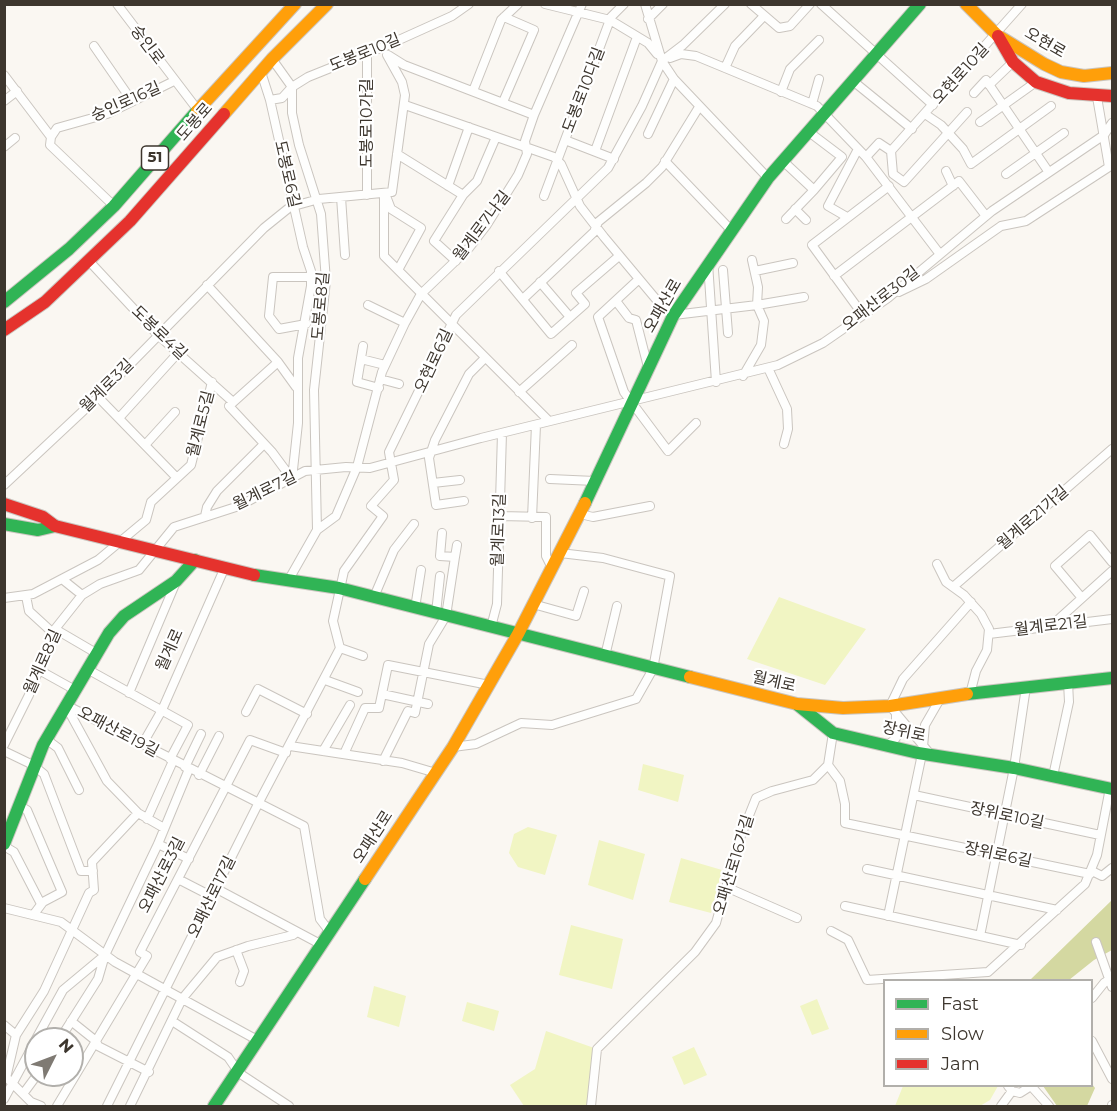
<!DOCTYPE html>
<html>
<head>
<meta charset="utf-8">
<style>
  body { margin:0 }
  #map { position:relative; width:1117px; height:1111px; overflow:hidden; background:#faf7f2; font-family:Montserrat,sans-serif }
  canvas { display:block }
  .frame { position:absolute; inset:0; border:6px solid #3d362e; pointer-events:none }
  .legend { position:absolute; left:883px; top:979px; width:210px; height:108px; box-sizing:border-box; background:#fff; border:2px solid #b1afab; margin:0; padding:8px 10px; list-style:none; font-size:18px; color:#3d362e }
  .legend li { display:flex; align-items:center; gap:12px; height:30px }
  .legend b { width:30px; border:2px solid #b1afab }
  .north { position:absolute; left:24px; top:1027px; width:60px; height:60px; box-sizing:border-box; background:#fff; border:2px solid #b1afab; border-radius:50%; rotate:48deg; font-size:16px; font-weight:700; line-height:24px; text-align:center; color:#3d362e }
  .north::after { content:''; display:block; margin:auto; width:21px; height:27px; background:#7f7a73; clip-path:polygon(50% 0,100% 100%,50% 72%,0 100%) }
</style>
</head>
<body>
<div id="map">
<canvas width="1117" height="1111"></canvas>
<div class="frame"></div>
<ul class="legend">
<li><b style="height:8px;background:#30b455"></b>Fast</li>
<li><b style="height:8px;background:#ff9f0a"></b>Slow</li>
<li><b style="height:8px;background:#e5322d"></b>Jam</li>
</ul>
<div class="north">N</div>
</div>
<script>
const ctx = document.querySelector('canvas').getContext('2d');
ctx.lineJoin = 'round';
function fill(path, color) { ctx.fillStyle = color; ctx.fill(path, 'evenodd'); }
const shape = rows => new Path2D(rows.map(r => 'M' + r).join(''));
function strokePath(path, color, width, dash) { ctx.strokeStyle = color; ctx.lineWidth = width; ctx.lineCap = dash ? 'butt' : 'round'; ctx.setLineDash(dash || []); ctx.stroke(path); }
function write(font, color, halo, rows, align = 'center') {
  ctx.font = font + ' Montserrat,"Noto Sans KR",sans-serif'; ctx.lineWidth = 4.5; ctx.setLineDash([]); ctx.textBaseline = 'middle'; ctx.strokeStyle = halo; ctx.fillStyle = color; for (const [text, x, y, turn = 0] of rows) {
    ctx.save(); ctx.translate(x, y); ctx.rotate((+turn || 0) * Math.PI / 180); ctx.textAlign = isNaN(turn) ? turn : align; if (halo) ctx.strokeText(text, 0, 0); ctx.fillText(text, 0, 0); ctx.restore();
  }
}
const green = shape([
  [779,597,866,629,825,685,747,659],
  [643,764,684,775,678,802,638,790],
  [528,827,557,835,545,875,518,867,509,853,514,834],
  [599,840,645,854,633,900,588,885],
  [681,858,722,870,711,913,669,902],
  [571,925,623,939,612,989,559,975],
  [374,986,406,996,399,1027,367,1017],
  [817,999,829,1029,812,1035,800,1006],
  [467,1002,499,1011,494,1031,462,1021],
  [546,1031,597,1049,591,1106,524,1106,510,1085,535,1069],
  [694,1047,707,1075,684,1085,672,1057],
  [903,1086,998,1086,990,1100,980,1106,895,1106]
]);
const forest = shape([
  [1112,900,1112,950,1094,960,1069,980,1030,980],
  [1092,1084,1095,1088,1087,1106,1057,1106,1043,1086]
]);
const street = shape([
  [117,4,197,109],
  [545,4,610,20,648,43,657,54],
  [645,4,662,61,674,79,768,178],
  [751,4,779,28,790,26,810,4],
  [821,4,933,105],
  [648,19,663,4],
  [94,46,132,101],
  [388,55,404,65,534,115],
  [670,58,681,54,696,56,817,106,866,157,939,253],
  [272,59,292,87],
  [725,68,735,46,763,17],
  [261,72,270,100,303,247,311,271,311,286,298,358,298,423,292,479],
  [4,75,51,137,57,128,107,114,174,81],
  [853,81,912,129],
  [989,85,1013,62],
  [473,91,501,20,518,4],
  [781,92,790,69,819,40],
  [974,93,986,80,1048,171],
  [270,100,282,98,292,87,308,77,390,44,452,16,469,4],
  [4,101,17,91],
  [503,102,534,30,504,17],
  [812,104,819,79],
  [405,105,554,157,561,164,580,206,604,237,665,310,674,315,757,305,804,297],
  [925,114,941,125,963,149,971,164,1051,106],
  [980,122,1036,82],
  [648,134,674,79],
  [51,137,50,145,114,206],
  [565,140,614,159],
  [4,147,15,138],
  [595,151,637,37],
  [891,151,893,174,904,182,967,112],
  [397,154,463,195],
  [866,157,879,143,891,151,1022,4],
  [665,161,731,230],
  [783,161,814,190,842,157,809,132],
  [946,171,953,186],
  [1006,174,1064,133],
  [448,186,469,127],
  [384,193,384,256,549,421],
  [367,195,367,52],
  [386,196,391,209,421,228,398,270],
  [544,196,611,17,624,4],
  [341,197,345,255],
  [795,209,806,220],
  [847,217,828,206,858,149],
  [786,219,814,190],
  [89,261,158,335,233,402],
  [456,261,434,241,463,195,477,181,496,137],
  [708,263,716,382],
  [723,270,728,333],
  [499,271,551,334,585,304,576,293,619,256],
  [755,271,793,263],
  [834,276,959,181,986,216],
  [639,279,598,317,624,392,668,451,696,423],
  [540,282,570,317],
  [207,285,278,362,296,387],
  [899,292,926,279,1001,226,1026,221,1109,167,1097,97],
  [524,298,594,232,598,222,646,183,662,167,699,107],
  [616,301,629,318,636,320,648,367],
  [368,305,405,323],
  [863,315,812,245,889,186],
  [306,324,279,329,269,316,273,277,311,277],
  [363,346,357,382,379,388],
  [361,359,385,365],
  [278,362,229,406,272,452,292,479],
  [768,368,787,409,788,429,784,444],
  [743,376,761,345,764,321,757,305,758,287,752,260],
  [380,379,399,384],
  [519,392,572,345],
  [98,397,177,478],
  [119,418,178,353],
  [145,445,175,412],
  [550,479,595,481],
  [433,483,460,480],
  [4,485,98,397,264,228,290,207,319,199,392,192,405,95,402,82,387,55],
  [464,501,436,505,429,458,435,440,469,374,485,358],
  [580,514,593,517,650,506],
  [205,516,207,507,217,491,264,444],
  [500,516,546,517,546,556,552,568],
  [532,518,536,425],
  [317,530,336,516,357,467,382,372,405,323,421,294,469,248,486,226,518,175,527,154,525,141,534,115,582,4],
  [455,557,457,545],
  [937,564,946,582,964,595,981,614,989,629,987,650,976,671,970,694],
  [62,579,82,595],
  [288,581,317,530,314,390,326,281,321,214,299,145,292,113,292,87],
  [953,587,1112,449],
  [26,596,29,611,53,633],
  [374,597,394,550,414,524],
  [4,598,33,594,98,560,146,520,151,502,191,465,212,382],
  [1082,598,1055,566,1090,535,1112,562],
  [533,604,576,616,584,591],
  [415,608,421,570],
  [436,613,440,576],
  [1051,626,1112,571],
  [491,627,497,604,502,433],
  [55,629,96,653],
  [989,634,1112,619],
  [340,648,363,656],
  [605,656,617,606],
  [87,669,188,725,170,759],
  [39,670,75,690],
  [325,680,358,692],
  [129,693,176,582],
  [382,694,428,704],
  [66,705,304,826,320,919,330,932],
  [66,706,107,781,138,813,164,828],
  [246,712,258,689,307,714],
  [46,739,58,748,79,790],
  [4,745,29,695,55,629,82,595,100,584,139,570,174,527,239,506,305,471,346,467,370,468,481,438,778,365,823,343,888,298,992,211,1104,135,1112,123],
  [142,745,162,710,225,567],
  [290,746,402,763,436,773],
  [887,746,896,738,896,715],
  [453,747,476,744,521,723,552,725,636,699,653,669,670,576,603,558,560,553],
  [923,747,925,725,940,699],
  [4,751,33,765,44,774,81,871,93,871],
  [323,751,350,705],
  [344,754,365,708,379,708,388,665,489,685],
  [931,755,890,706,903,679,971,602],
  [383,761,408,711,415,713,429,644,446,616,455,557,440,556,442,533],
  [828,765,840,781,845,804,845,823,1090,874],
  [185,767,201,734],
  [199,775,219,736],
  [1053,776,1069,702,1068,682],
  [914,795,1100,835],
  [18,805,27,810,62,892,43,902,34,914],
  [147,819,173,761],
  [158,844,189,859],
  [4,846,14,852,41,904],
  [867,869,1057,910],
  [1092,871,1102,876,1112,868],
  [178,879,213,897],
  [726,887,797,918],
  [217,889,322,945],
  [845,906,1021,945],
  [4,908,61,922,115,962,259,1041],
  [888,916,922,754],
  [831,931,848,940,867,980,988,972,1085,884,1097,855,1110,788],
  [980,936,1014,768,1026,687],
  [1096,942,1112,987],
  [236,950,244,971,240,982],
  [1092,998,1104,983,1112,978],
  [71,1021,96,1041,98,1046,149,1072],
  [172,1021,228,1057,239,1073,289,1106],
  [4,1025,16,1035],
  [36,1039,63,990,105,955,158,844,189,769],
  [60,1039,98,979,105,955],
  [1092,1041,1112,1079],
  [6,1078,16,1035,44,991,89,893,94,890,92,862,138,813],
  [9,1080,31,1102,41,1106],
  [1008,1086,1012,1091,1020,1093,1031,1086],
  [1031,1086,1049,1106],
  [23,1094,37,1075],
  [4,1099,36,1040],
  [57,1106,147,956,140,952,250,740,286,753],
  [107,1106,258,804,340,648,333,621,344,571,383,516,371,506,394,480,389,452,456,315,608,168,642,106,662,61,683,45,725,4],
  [130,1106,182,999,217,957,248,946,293,935,297,932],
  [591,1106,597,1049,695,952,716,923,740,838,756,798,772,791,813,780,828,765,833,733],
  [1001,1106,1012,1091],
  [1112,1106,1112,1105]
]);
const fast = shape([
  [4,302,69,249,114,206,197,111],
  [585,503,673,316,768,178,920,4],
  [4,524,38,530,55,526],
  [254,575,339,588,690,677],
  [967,694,1112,678],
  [798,705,833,733,918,753,1014,768,1112,789],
  [4,844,43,745,109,633,124,616,176,581,195,560],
  [214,1106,365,879]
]);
const slow = shape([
  [966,4,997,35,1044,64,1061,72,1084,76,1112,73],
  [197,111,295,4],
  [224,114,272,59,327,4],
  [690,677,797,704,843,708,890,706,967,694],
  [365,879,453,747,518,634,585,503]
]);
const jam = shape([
  [998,36,1013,62,1036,82,1069,93,1112,96],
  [4,330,45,302,130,221,224,114],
  [4,504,43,517,55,526,254,575]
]);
const shields = [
  [155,158,27]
];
const shieldNames = [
  ["51",155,158]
];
const streetNames = [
  ["오현로",1045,43,30],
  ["숭인로",147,45,53],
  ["도봉로10길",365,53,-22],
  ["오현로10길",961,74,-48],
  ["도봉로10다길",584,90,-69],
  ["숭인로16길",126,102,-24],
  ["도봉로",195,122,-49],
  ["도봉로10가길",367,123,-90],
  ["도봉로6길",287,174,77],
  ["월계로7나길",482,226,-53],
  ["오패산로30길",881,299,-38],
  ["도봉로8길",321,306,-85],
  ["오패산로",663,306,-60],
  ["도봉로4길",159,333,44],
  ["오현로6길",434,361,-65],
  ["월계로3길",107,386,-45],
  ["월계로5길",201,424,-76],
  ["월계로7길",265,491,-26],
  ["월계로21가길",1033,518,-41],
  ["월계로13길",499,530,-88],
  ["월계로21길",1051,626,-7],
  ["월계로",170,650,-66],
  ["월계로8길",43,662,-66],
  ["월계로",774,682,13],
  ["오패산로19길",118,732,28],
  ["장위로",904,732,12],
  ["장위로10길",1007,816,12],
  ["오패산로",373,837,-57],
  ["장위로6길",998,855,12],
  ["오패산로16가길",734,865,-73],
  ["오패산로3길",162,875,-63],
  ["오패산로17길",212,897,-64]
];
fill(green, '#f1f5c3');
fill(forest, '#d4d8a1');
strokePath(street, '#cac5bf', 10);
strokePath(fast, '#cac5bf', 14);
strokePath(slow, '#cac5bf', 14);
strokePath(jam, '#cac5bf', 14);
strokePath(street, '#fefefd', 8);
strokePath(fast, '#30b455', 12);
strokePath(slow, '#ff9f0a', 12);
strokePath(jam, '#e5322d', 12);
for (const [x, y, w] of shields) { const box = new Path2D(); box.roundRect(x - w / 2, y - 12, w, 24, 4.5); ctx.fillStyle = '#fff'; ctx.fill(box); strokePath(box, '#3d362e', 1.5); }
write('bold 15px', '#3d362e', null, shieldNames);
write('16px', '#3d362e', '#fff', streetNames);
</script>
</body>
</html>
